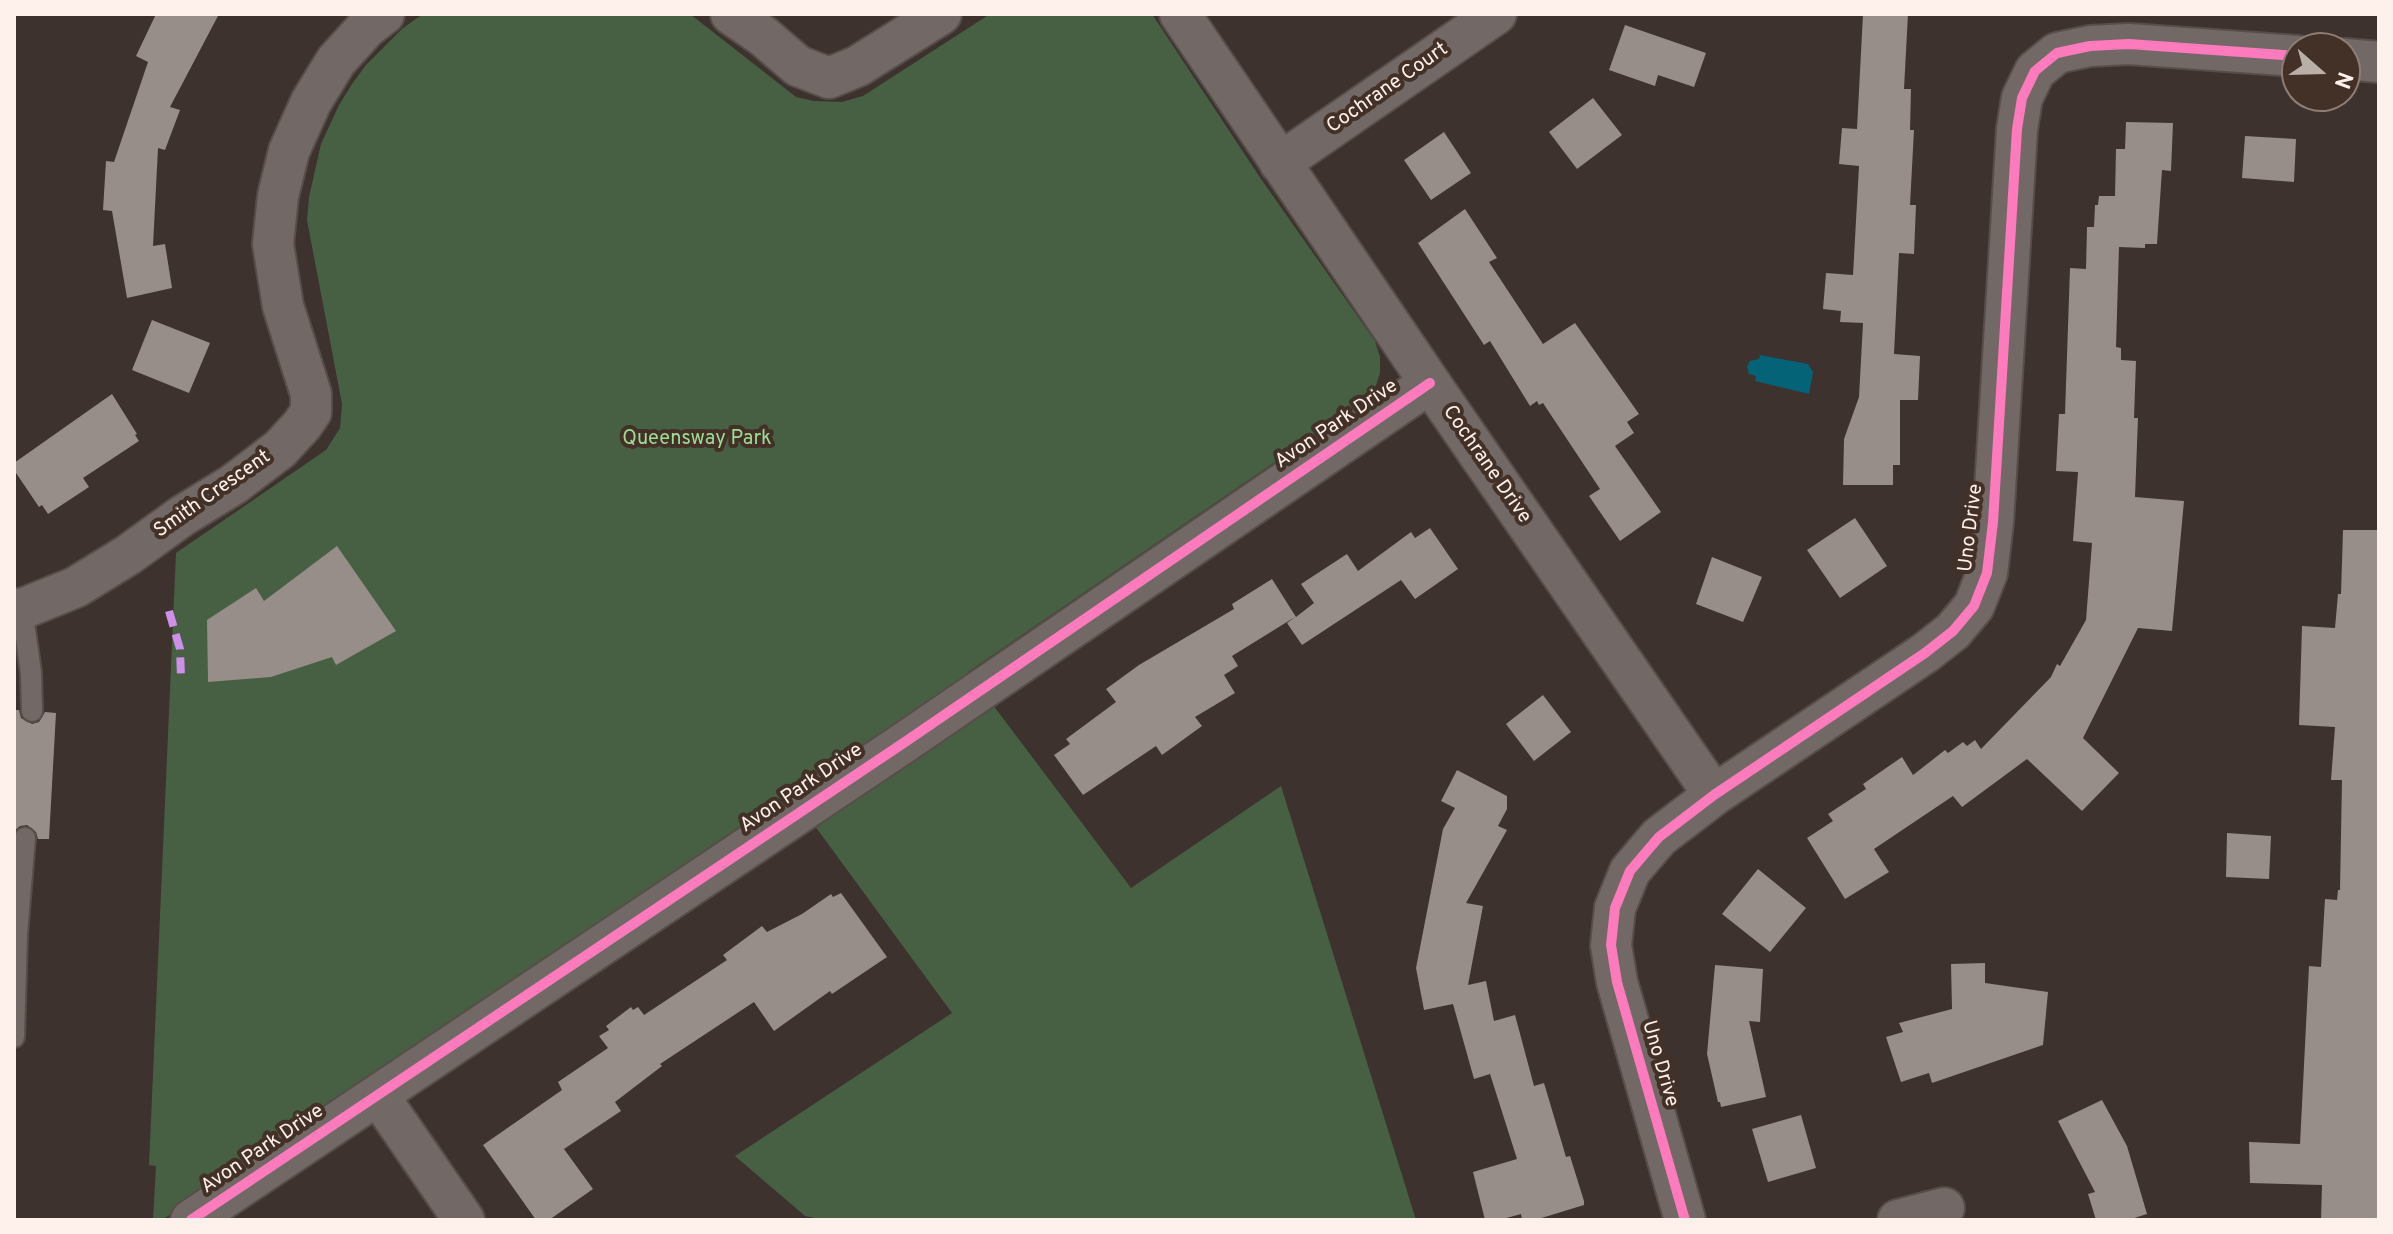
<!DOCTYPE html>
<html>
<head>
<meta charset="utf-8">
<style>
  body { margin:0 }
  #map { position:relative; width:2393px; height:1234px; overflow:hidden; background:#3d322d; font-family:Overpass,sans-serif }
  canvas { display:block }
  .frame { position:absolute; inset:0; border:16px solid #fef1eb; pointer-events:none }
  .north { position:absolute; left:2281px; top:32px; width:80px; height:80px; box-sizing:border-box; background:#433027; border:2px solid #8e7d75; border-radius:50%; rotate:110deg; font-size:22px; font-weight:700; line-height:32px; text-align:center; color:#fef1eb }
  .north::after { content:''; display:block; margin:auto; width:28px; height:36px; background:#baaea8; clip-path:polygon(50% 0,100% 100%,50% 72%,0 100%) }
</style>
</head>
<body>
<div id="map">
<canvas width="2393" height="1234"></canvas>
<div class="frame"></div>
<div class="north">N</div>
</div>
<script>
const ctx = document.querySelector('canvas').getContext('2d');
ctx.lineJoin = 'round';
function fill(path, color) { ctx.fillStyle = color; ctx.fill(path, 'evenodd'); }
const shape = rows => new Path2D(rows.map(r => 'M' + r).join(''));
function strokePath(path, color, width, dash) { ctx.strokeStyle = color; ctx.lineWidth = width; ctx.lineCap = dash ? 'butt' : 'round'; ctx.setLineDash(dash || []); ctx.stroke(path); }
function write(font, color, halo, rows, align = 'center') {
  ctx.font = font + ' Overpass,sans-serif'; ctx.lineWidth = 8; ctx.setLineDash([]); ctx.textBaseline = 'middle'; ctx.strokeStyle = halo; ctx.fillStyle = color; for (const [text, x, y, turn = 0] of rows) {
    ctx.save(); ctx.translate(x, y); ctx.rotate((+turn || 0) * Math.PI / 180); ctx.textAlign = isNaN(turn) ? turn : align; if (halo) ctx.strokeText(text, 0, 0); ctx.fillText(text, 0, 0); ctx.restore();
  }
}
const green = shape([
  [423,14,690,14,796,97,814,101,842,102,863,96,990,14,1152,14,1261,179,1375,341,1380,357,1380,373,1375,388,1364,401,968,672,1131,888,1281,786,1416,1220,825,1220,805,1216,735,1156,952,1013,790,792,162,1220,153,1220,156,1166,149,1165,176,553,326,450,340,428,342,404,307,220,309,197,321,144,339,105,352,84,366,65,403,28]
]);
const water = shape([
  [1760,355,1808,364,1813,372,1809,394,1755,381,1756,376,1749,374,1747,367,1750,361,1759,359]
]);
const building = shape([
  [156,14,219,14,170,107,180,110,165,150,158,148,153,246,165,244,172,288,127,298,112,211,103,210,106,161,114,162,148,62,136,56],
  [1863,14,1908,14,1904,89,1911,89,1910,130,1914,130,1910,205,1916,205,1914,254,1899,253,1894,354,1920,356,1918,400,1900,400,1900,465,1893,465,1893,485,1843,485,1844,439,1859,397,1863,323,1840,322,1841,311,1823,309,1826,273,1853,275,1859,166,1839,164,1842,128,1857,129],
  [1625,25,1706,53,1694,87,1658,75,1655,86,1609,70],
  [1593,98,1622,135,1577,169,1549,132],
  [2126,122,2173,123,2171,171,2162,170,2157,244,2145,244,2145,248,2119,247,2116,347,2121,348,2121,360,2136,361,2134,418,2138,418,2135,497,2184,501,2172,631,2138,628,2083,738,2119,773,2082,811,2027,759,1962,807,1953,796,1874,849,1889,872,1845,899,1807,838,1833,821,1828,814,1866,789,1863,784,1902,757,1913,775,1945,750,1948,753,1963,742,1967,746,1975,740,1981,749,2051,677,2057,664,2060,666,2086,620,2092,543,2073,541,2078,472,2056,471,2059,414,2065,414,2070,268,2086,269,2087,227,2094,227,2095,205,2098,205,2099,196,2115,196,2116,149,2125,149],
  [1444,132,1471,173,1431,200,1404,160],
  [2245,136,2296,139,2294,182,2242,178],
  [1465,209,1497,258,1489,262,1543,344,1575,323,1639,414,1627,422,1634,433,1615,446,1661,512,1620,541,1589,496,1600,489,1543,403,1539,405,1537,401,1530,406,1490,341,1484,345,1418,243],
  [152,320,210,343,189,393,132,370],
  [112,394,137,434,135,435,139,441,83,478,89,487,48,514,42,505,39,507,14,470,14,463],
  [1855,518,1887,566,1840,598,1807,550],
  [1430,528,1458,569,1415,599,1401,580,1302,645,1287,623,1295,617,1232,656,1238,666,1224,675,1235,693,1195,717,1202,726,1162,755,1156,746,1083,795,1054,755,1070,744,1066,739,1116,702,1106,689,1139,665,1234,609,1232,604,1272,579,1296,617,1314,603,1301,584,1347,554,1358,571,1411,532,1415,538],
  [2343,530,2379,530,2379,1220,2321,1220,2322,1185,2250,1183,2249,1142,2300,1144,2309,966,2321,967,2325,899,2337,900,2338,890,2340,890,2342,780,2331,780,2335,727,2299,725,2302,626,2335,628,2338,594,2341,594],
  [337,546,396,631,336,665,332,657,271,677,208,682,207,620,256,588,264,601],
  [1712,557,1762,577,1743,622,1696,604],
  [1543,695,1571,732,1534,761,1506,724],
  [14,710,19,710,21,718,32,724,39,722,45,712,56,713,49,839,38,839,36,832,27,825,20,826,14,831],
  [1457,770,1507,796,1507,809,1498,826,1507,830,1466,903,1483,906,1468,985,1486,981,1494,1021,1515,1015,1534,1086,1544,1083,1566,1157,1570,1156,1584,1201,1584,1205,1535,1220,1522,1220,1521,1214,1499,1220,1485,1220,1473,1172,1517,1159,1490,1074,1474,1079,1453,1004,1424,1010,1416,968,1443,829,1455,808,1441,801],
  [2227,833,2271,836,2269,879,2226,877],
  [1758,869,1806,908,1770,952,1722,914],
  [841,893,887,957,832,994,830,991,774,1031,754,1002,660,1064,662,1066,615,1102,621,1111,564,1149,593,1189,549,1220,536,1220,483,1145,562,1090,558,1082,608,1048,599,1036,609,1030,606,1026,631,1007,633,1010,638,1007,644,1015,727,960,723,955,762,926,767,932,802,914,831,894,833,897],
  [1985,963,1985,983,2048,992,2043,1045,1932,1083,1929,1073,1901,1082,1886,1037,1903,1032,1899,1023,1952,1009,1951,964],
  [1715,965,1763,969,1760,1022,1749,1021,1766,1097,1721,1107,1720,1102,1718,1102,1707,1054],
  [2102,1100,2127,1146,2147,1214,2128,1220,2096,1220,2088,1194,2095,1192,2058,1121],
  [1801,1115,1816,1168,1768,1182,1752,1129]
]);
const service = shape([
  [22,609,31,673,32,711],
  [14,1037,17,934,25,838]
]);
const minor = shape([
  [731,14,763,36,798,66,829,78,858,66,941,14],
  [1180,14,1430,383,1714,795],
  [2345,59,2379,62],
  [1280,163,1496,14],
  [14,609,22,609,76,587,128,555,182,516,234,484,280,449,302,425,311,412,311,394,283,306,273,244,278,196,289,151,311,102,336,61,366,28,384,14],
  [378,1095,464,1220],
  [191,1220,905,742,1430,383],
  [1685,1220,1617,982,1611,945,1615,908,1630,871,1659,837,1714,795,1925,653,1953,631,1974,606,1987,573,1993,522,2017,129,2022,98,2035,71,2057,53,2090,46,2129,44,2297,56],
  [1898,1220,1944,1208]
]);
const quiet = shape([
  [169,611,180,649,181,678]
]);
const cycleway = shape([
  [191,1220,905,742,1430,383],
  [1685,1220,1617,982,1611,945,1615,908,1630,871,1659,837,1714,795,1925,653,1953,631,1974,606,1987,573,1993,522,2017,129,2022,98,2035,71,2057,53,2090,46,2129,44,2297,56]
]);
const streetNames = [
  ["Cochrane Court",1388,89,-35],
  ["Avon Park Drive",1337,425,-34],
  ["Cochrane Drive",1486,465,55],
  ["Smith Crescent",213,495,-35],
  ["Uno Drive",1972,528,-83],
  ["Avon Park Drive",802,789,-34],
  ["Uno Drive",1659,1064,74],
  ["Avon Park Drive",263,1150,-34]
];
const parkNames = [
  ["Queensway Park",697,440]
];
fill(green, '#476043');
fill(water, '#056378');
fill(building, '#978d89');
strokePath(service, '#584e49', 24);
strokePath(minor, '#584e49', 44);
strokePath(service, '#726966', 20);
strokePath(minor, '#726966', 40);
strokePath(quiet, '#ce8fe9', 8, [16, 8]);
strokePath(cycleway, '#fd7abc', 10);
write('20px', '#fef1eb', '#433027', streetNames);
write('20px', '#9dde97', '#433027', parkNames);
</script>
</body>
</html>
